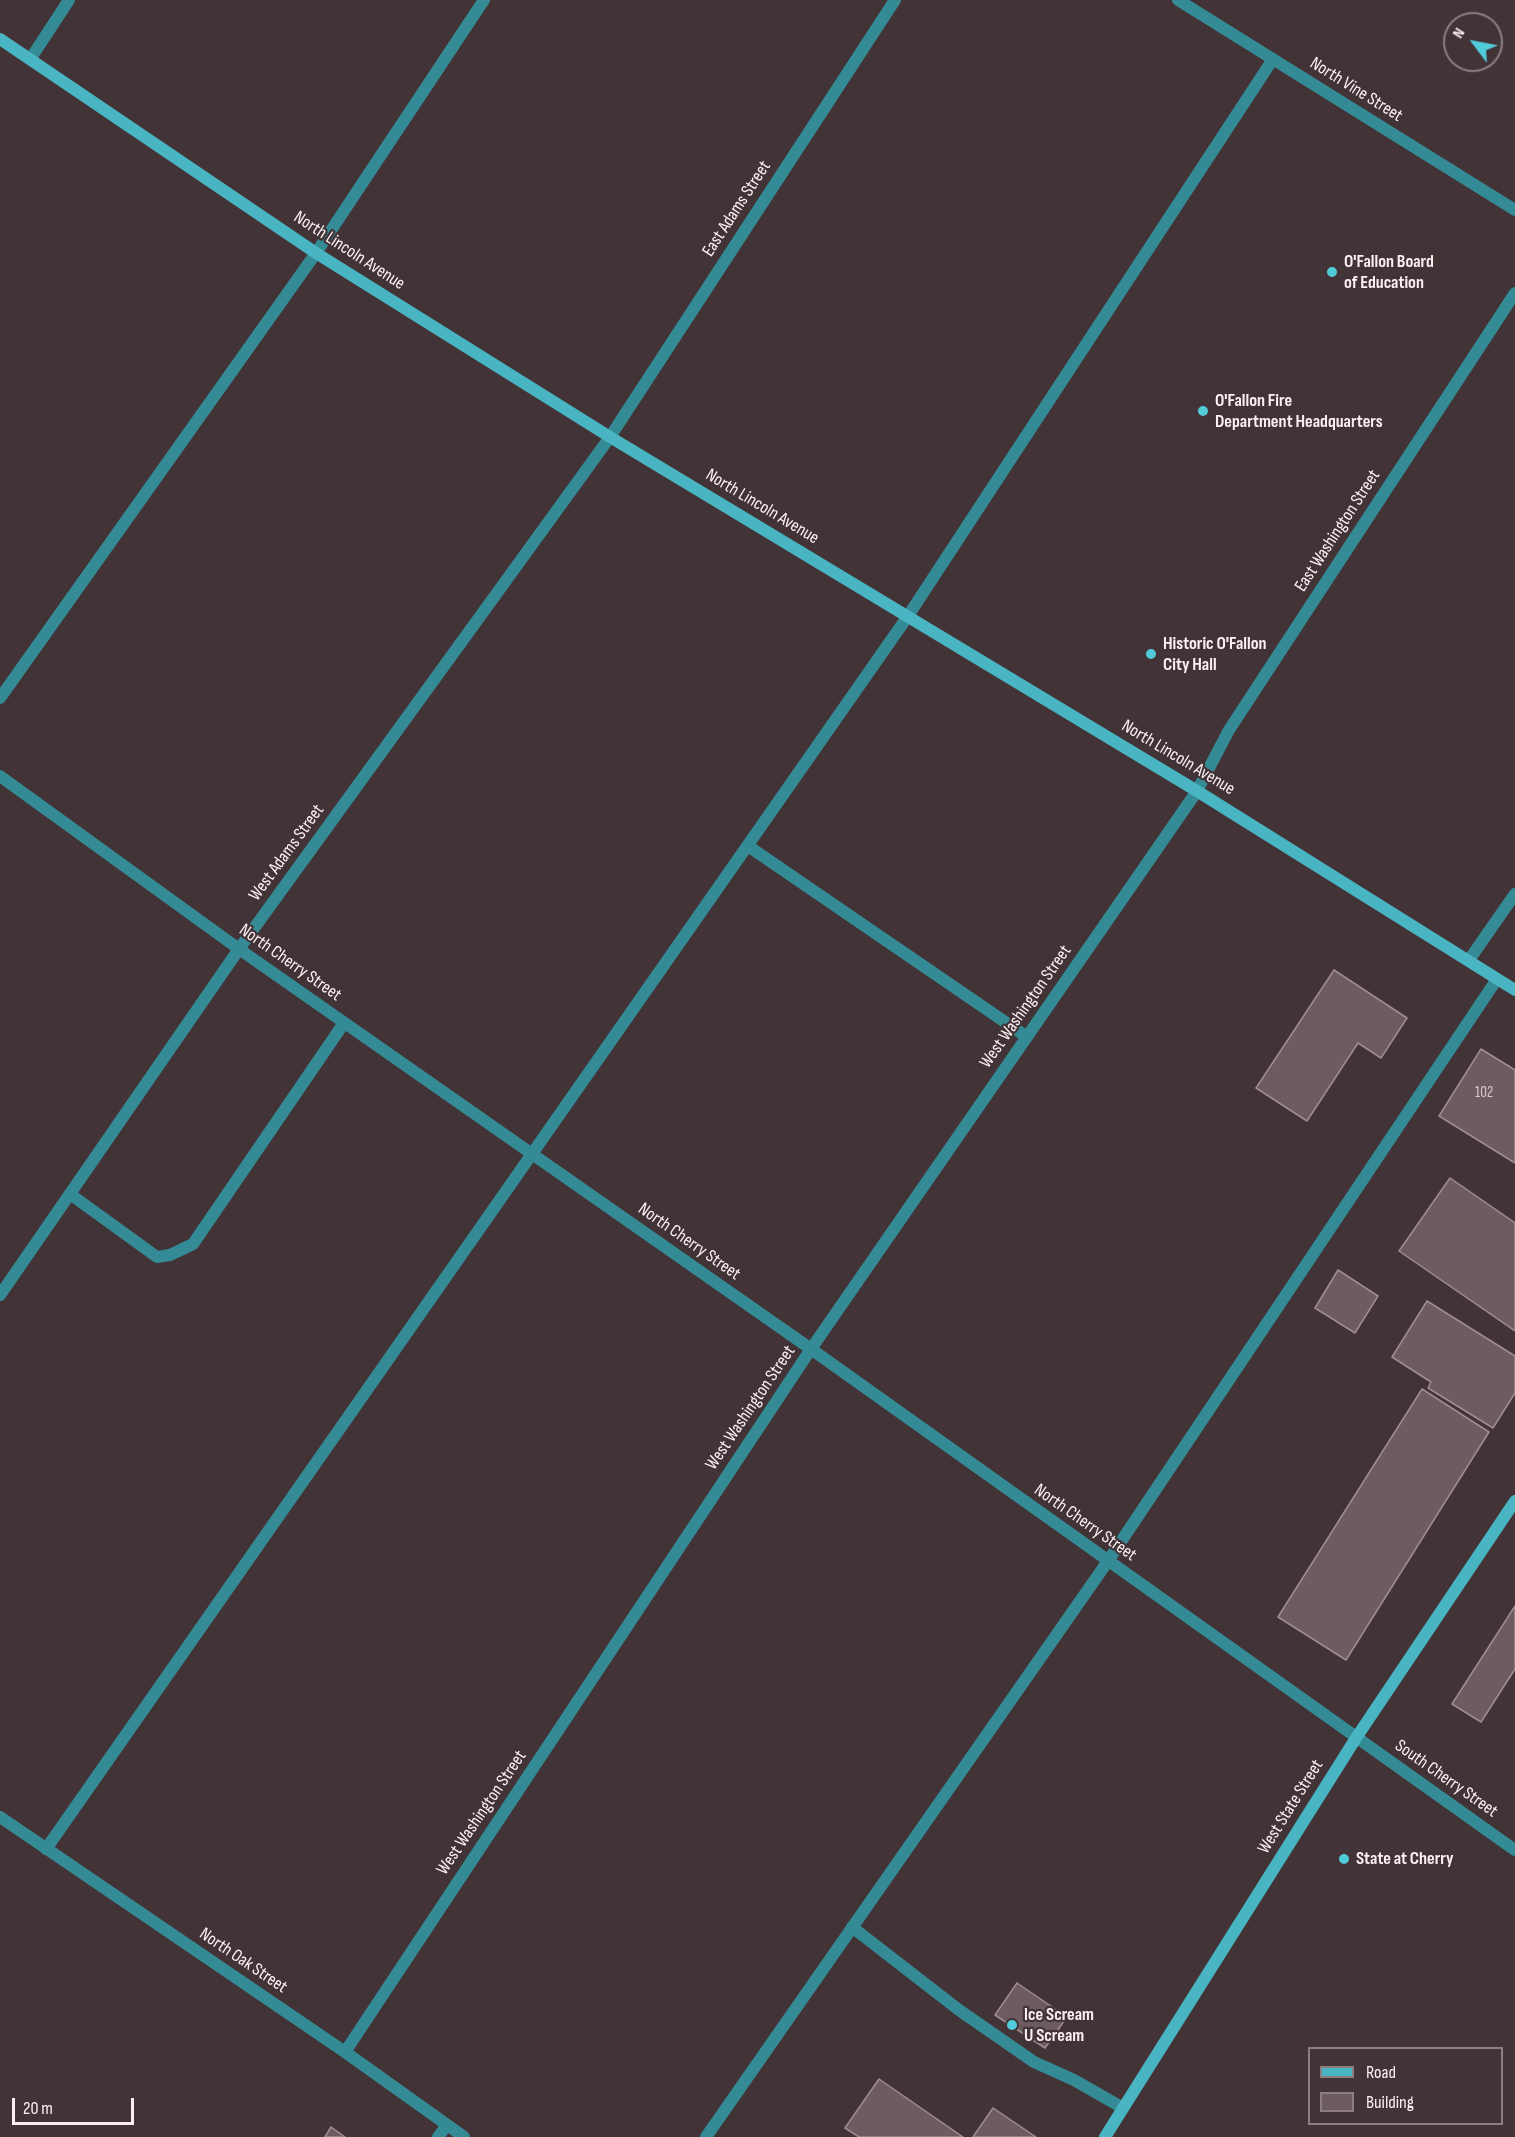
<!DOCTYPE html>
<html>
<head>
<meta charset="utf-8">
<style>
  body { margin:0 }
  #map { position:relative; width:1515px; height:2137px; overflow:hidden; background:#423336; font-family:"Sofia Sans Condensed",sans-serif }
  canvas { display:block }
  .legend { position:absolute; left:1308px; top:2047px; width:195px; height:78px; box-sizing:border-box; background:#423336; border:2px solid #8c7f81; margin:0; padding:8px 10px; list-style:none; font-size:18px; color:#faf0f2 }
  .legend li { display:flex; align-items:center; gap:12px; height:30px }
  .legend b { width:30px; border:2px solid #8c7f81 }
  .north { position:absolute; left:1443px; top:12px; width:60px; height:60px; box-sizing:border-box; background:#423336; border:2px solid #8c7f81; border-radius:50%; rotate:302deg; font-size:16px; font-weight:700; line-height:24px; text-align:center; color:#faf0f2 }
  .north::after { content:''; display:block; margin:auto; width:21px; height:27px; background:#52cbd9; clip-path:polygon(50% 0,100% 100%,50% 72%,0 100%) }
  .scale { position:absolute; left:12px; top:2098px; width:122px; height:27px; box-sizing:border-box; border:3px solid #faf0f2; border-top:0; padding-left:8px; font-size:18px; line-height:21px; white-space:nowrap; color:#faf0f2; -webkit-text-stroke:4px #423336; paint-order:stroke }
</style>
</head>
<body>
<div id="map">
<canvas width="1515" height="2137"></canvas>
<ul class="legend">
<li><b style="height:8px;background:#49b5c2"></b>Road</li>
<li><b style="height:16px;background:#6d5b5f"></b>Building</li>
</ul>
<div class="north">N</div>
<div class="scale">20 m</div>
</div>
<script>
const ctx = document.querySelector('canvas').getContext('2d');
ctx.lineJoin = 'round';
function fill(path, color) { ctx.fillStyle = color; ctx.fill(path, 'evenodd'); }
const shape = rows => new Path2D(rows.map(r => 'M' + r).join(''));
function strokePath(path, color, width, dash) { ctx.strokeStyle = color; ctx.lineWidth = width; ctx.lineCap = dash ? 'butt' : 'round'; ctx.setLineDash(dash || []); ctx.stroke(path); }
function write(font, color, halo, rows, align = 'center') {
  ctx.font = font + ' "Sofia Sans Condensed",sans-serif'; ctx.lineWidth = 4.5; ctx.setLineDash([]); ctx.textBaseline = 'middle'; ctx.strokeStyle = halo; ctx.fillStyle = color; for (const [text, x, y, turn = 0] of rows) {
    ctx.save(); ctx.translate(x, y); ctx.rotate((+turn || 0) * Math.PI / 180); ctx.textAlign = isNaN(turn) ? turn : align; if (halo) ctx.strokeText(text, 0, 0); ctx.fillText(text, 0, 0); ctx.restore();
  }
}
const building = shape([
  [1334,970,1407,1018,1381,1058,1358,1043,1307,1121,1256,1088,1334,970],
  [1481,1049,1515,1070,1515,1163,1439,1116,1481,1049],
  [1450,1178,1515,1223,1515,1331,1399,1251,1450,1178],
  [1338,1270,1378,1296,1355,1333,1315,1308,1338,1270],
  [1427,1301,1515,1356,1515,1393,1493,1428,1428,1388,1431,1382,1392,1357,1427,1301],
  [1422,1389,1489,1432,1346,1660,1278,1617,1422,1389],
  [1515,1606,1515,1669,1481,1722,1452,1704,1515,1606],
  [1017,1983,1067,2017,1045,2048,995,2015,1017,1983],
  [879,2079,963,2137,859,2137,845,2128,879,2079],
  [993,2108,1036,2137,973,2137,993,2108],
  [331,2127,345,2137,325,2137,331,2127]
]);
const service = shape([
  [0,698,316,253,484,0],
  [748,846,1027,1037],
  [1469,960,1515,894],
  [70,1194,157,1257,170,1255,193,1244,344,1023],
  [46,1849,908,616,1273,59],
  [852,1927,959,2010,1034,2062,1074,2080,1123,2108],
  [438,2137,447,2125],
  [706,2137,1108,1561,1497,979]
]);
const minor = shape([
  [1178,0,1515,210],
  [31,58,69,0],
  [0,776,239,949,811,1349,1515,1850],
  [0,1295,239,949,610,437,895,0],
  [0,1817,345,2052,464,2137],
  [345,2052,811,1349,1197,791,1229,730,1515,293]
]);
const secondary = shape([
  [0,39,316,253,610,437,1197,791,1515,990],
  [1105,2137,1356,1738,1515,1501]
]);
const markers = [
  [1332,272,6,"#52cbd9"],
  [1203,411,6,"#52cbd9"],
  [1151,654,6,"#52cbd9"],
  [1344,1859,6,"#52cbd9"],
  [1012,2025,6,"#52cbd9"]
];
const numberNames = [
  ["102",1484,1093]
];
const streetNames = [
  ["North Vine Street",1356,90,32],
  ["East Adams Street",737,209,-57],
  ["North Lincoln Avenue",349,251,33],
  ["North Lincoln Avenue",762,507,31],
  ["East Washington Street",1338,531,-57],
  ["North Lincoln Avenue",1178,758,31],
  ["West Adams Street",287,853,-54],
  ["North Cherry Street",290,963,35],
  ["West Washington Street",1026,1007,-55],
  ["North Cherry Street",689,1242,35],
  ["West Washington Street",751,1408,-56],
  ["North Cherry Street",1085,1523,35],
  ["South Cherry Street",1446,1779,35],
  ["West State Street",1291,1807,-58],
  ["West Washington Street",482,1813,-56],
  ["North Oak Street",243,1961,34]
];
const poiNames = [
  ["O'Fallon Board",1344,262],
  ["of Education",1344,283],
  ["O'Fallon Fire",1215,401],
  ["Department Headquarters",1215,422],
  ["Historic O'Fallon",1163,644],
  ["City Hall",1163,665],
  ["State at Cherry",1356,1859],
  ["Ice Scream",1024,2015],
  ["U Scream",1024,2036]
];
fill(building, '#6d5b5f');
strokePath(building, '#a08d91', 1.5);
strokePath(service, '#358b95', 12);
strokePath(minor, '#358b95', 12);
strokePath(secondary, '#49b5c2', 12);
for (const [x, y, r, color] of markers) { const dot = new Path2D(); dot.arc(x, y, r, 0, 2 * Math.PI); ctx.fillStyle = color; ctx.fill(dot); strokePath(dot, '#423336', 2); }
write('15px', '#d7cbcd', null, numberNames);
write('18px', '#faf0f2', '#423336', streetNames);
write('bold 18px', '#faf0f2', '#423336', poiNames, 'left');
</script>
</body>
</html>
